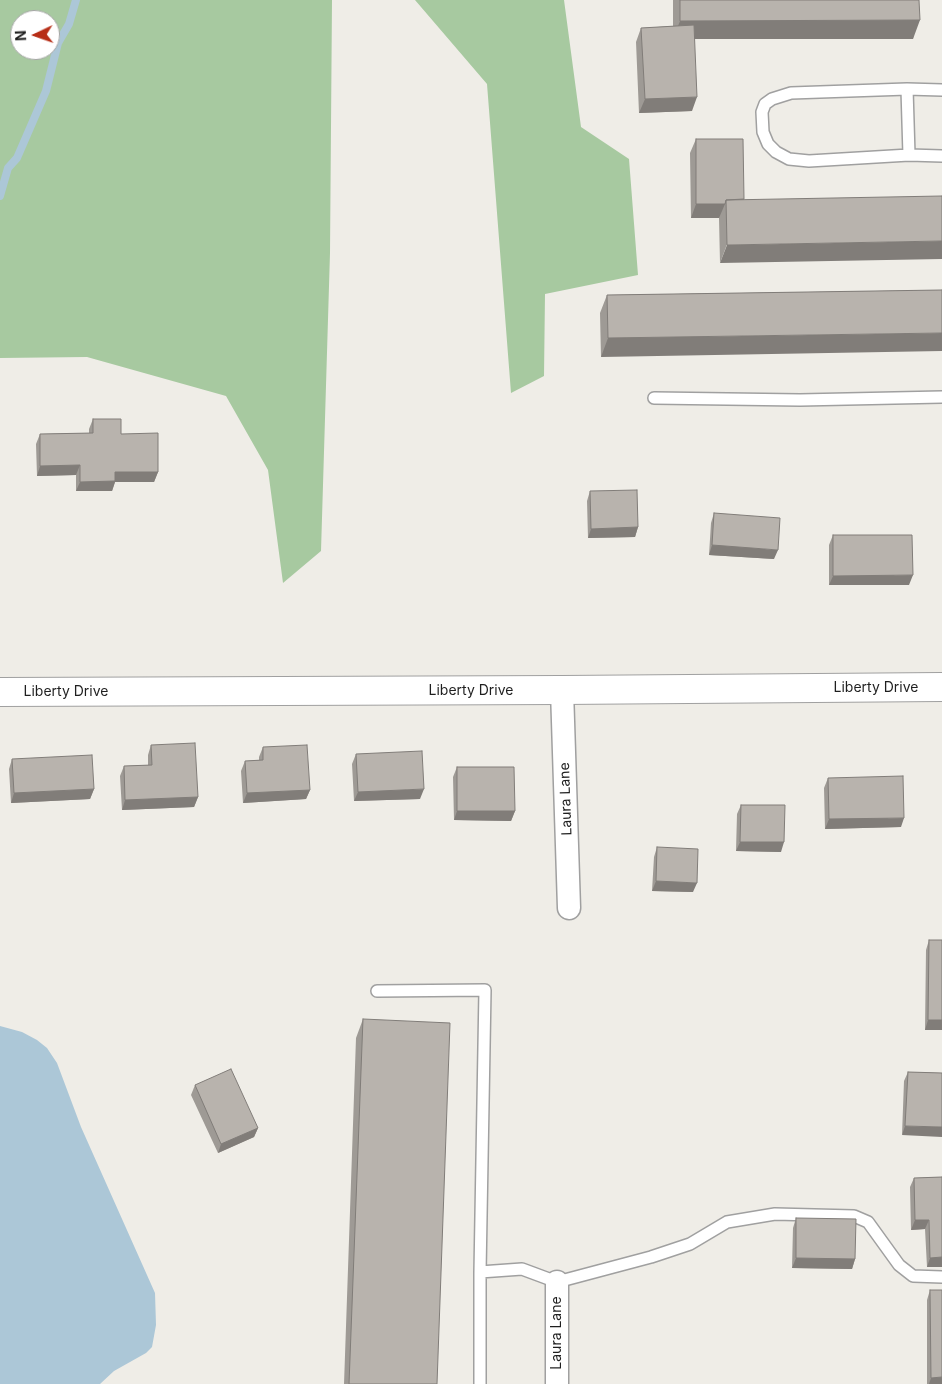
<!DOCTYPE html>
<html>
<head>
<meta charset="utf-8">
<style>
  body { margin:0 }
  #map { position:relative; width:942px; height:1384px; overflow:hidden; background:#efede7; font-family:Inter,sans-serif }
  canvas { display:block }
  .north { position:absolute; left:10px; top:10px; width:50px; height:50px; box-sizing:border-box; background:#fff; border:1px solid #a5a5a5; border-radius:50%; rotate:267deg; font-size:14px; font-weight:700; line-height:20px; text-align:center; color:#1f1f1f }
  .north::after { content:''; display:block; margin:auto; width:18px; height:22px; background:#b72e17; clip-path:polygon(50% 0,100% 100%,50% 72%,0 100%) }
</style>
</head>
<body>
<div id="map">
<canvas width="942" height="1384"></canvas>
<div class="north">N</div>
</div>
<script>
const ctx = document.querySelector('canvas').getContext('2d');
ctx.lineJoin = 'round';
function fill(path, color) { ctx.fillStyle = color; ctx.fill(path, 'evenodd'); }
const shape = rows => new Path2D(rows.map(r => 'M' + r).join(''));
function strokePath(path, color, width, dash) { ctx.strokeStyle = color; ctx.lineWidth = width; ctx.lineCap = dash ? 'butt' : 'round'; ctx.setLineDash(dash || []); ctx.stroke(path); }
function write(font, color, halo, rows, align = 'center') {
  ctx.font = font + ' Inter,sans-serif'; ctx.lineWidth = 4; ctx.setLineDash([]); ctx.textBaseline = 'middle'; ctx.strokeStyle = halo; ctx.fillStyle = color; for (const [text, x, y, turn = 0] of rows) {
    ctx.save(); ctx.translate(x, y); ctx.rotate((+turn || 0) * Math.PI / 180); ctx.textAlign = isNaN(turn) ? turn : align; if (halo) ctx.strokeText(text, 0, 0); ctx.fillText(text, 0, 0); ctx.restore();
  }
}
const forest = shape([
  [0,0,332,0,330,253,321,551,283,583,268,470,226,396,87,357,0,358],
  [20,20,50,20,50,50,20,50],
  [415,0,564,0,581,127,629,159,638,275,545,294,544,376,511,393,487,84]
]);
const water = shape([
  [0,1026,22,1032,37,1040,47,1048,57,1063,81,1127,155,1293,156,1325,152,1347,146,1353,114,1371,100,1384,0,1384]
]);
const stream = shape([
  [0,196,8,168,17,158,46,91,58,43,69,24,76,0]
]);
const service = shape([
  [907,89,909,155],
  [942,90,907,89,791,93,772,99,765,104,762,112,763,132,768,144,776,152,789,159,809,161,909,155,942,156],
  [654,398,800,400,942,397],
  [377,991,485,990,480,1272],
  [480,1384,480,1272,522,1269,557,1282,651,1257,690,1244,727,1222,775,1214,854,1216,868,1222,899,1265,913,1276,942,1277]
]);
const minor = shape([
  [562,690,569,908],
  [557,1384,557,1282]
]);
const tertiary = shape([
  [0,692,562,690,942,687]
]);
const wall = shape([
  [673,0,919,0,913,39,694,39,692,111,639,113,636,42,641,28,673,26],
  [696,139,744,199,720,263,719,218,691,218,690,153],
  [942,290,601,357,600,313,607,295],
  [93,419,121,434,158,472,154,482,115,482,112,491,76,491,76,475,37,476,36,444,40,434,89,433,89,429],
  [590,491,638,527,635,537,588,538,587,501],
  [714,513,774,559,709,555,711,523],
  [833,535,909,585,829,585,829,545],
  [151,745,198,797,194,807,122,810,120,776,124,766,148,765,148,755],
  [263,747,310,790,306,799,243,803,241,771,245,761,259,760,259,757],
  [356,754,420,799,354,801,352,764],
  [12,759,94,789,90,799,11,803,9,769],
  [457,767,515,811,511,821,454,820,453,777],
  [828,778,901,827,825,829,824,788],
  [741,805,781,852,736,851,737,814],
  [657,847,693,892,652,891,654,857],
  [929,940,942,940,942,1030,925,1030,926,950],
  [363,1019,437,1384,344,1384,356,1038],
  [908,1072,942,1073,902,1135,904,1081],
  [195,1085,258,1128,254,1137,218,1153,191,1095],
  [942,1177,942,1267,927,1267,925,1229,911,1230,910,1187,914,1178],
  [796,1218,855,1259,852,1269,792,1268,793,1228],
  [930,1290,942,1384,927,1384,927,1300]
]);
const shadedWall = shape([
  [920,20,913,39,673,39,680,21],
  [697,97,692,111,639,113,645,99],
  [696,204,725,204,719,218,691,218],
  [942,241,942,259,720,263,727,245],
  [942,333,942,351,601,357,608,338],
  [80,465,76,475,37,476,40,466],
  [115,472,158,472,154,482,115,482,112,491,76,491,80,482],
  [638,527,635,537,588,538,591,529],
  [712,545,778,550,774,559,709,555],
  [913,575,909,585,829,585,833,576],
  [94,789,90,799,11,803,14,793],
  [424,789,420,799,354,801,358,792],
  [310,790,306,799,243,803,247,793],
  [198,797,194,807,122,810,125,800],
  [457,811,515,811,511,821,454,820],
  [904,818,901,827,825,829,829,819],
  [740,842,784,842,781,852,736,851],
  [656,881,697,883,693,892,652,891],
  [928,1020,942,1020,942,1030,925,1030],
  [905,1126,942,1127,942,1137,902,1135],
  [258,1128,254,1137,218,1153,221,1144],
  [915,1220,929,1220,925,1229,911,1230],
  [942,1257,942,1267,927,1267,930,1258],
  [796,1258,855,1259,852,1269,792,1268],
  [942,1377,942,1384,929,1384,931,1378]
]);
const building = shape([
  [680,0,919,0,920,20,680,21,680,0],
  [694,25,697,97,645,99,641,28,694,25],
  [696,139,743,139,744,199,726,200,725,204,696,204,696,139],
  [942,196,942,241,727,245,726,200,942,196],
  [942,290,942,333,608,338,607,295,942,290],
  [93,419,121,419,121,434,158,433,158,472,115,472,115,481,80,482,80,465,40,466,40,434,93,433,93,419],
  [637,490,638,527,591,529,590,491,637,490],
  [714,513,780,518,778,550,712,545,714,513],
  [833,535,912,535,913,575,833,576,833,535],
  [195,743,198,797,125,800,124,766,152,765,151,745,195,743],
  [307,745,310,790,247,793,245,761,263,760,263,747,307,745],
  [422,751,424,789,358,792,356,754,422,751],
  [92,755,94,789,14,793,12,759,92,755],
  [457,767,514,767,515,811,457,811,457,767],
  [903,776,904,818,829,819,828,778,903,776],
  [741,805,785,805,784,842,740,842,741,805],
  [657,847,698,849,697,883,656,881,657,847],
  [929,940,942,940,942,1020,928,1020,929,940],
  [363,1019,450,1023,437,1384,349,1384,363,1019],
  [231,1069,258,1128,221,1144,195,1085,231,1069],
  [908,1072,942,1073,942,1127,905,1126,908,1072],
  [942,1177,942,1257,930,1258,929,1220,915,1220,914,1178,942,1177],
  [796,1218,856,1219,855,1259,796,1258,796,1218],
  [930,1290,942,1290,942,1377,931,1378,930,1290]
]);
const streetNames = [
  ["Liberty Drive",876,688],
  ["Liberty Drive",471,691],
  ["Liberty Drive",66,692],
  ["Laura Lane",566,799,-92],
  ["Laura Lane",557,1333,-90]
];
fill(forest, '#a7c9a0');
fill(water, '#acc7d7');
strokePath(stream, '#acc7d7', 8);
strokePath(service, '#a0a0a0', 14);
strokePath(minor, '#a0a0a0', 25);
strokePath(tertiary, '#a0a0a0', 30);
strokePath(service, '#fff', 11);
strokePath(minor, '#fff', 22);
strokePath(tertiary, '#fff', 28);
fill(wall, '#9e9a95');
fill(shadedWall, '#817d79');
fill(building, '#b8b3ad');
strokePath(building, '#817d79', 1);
write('14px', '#1f1f1f', '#fff', streetNames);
</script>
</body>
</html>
